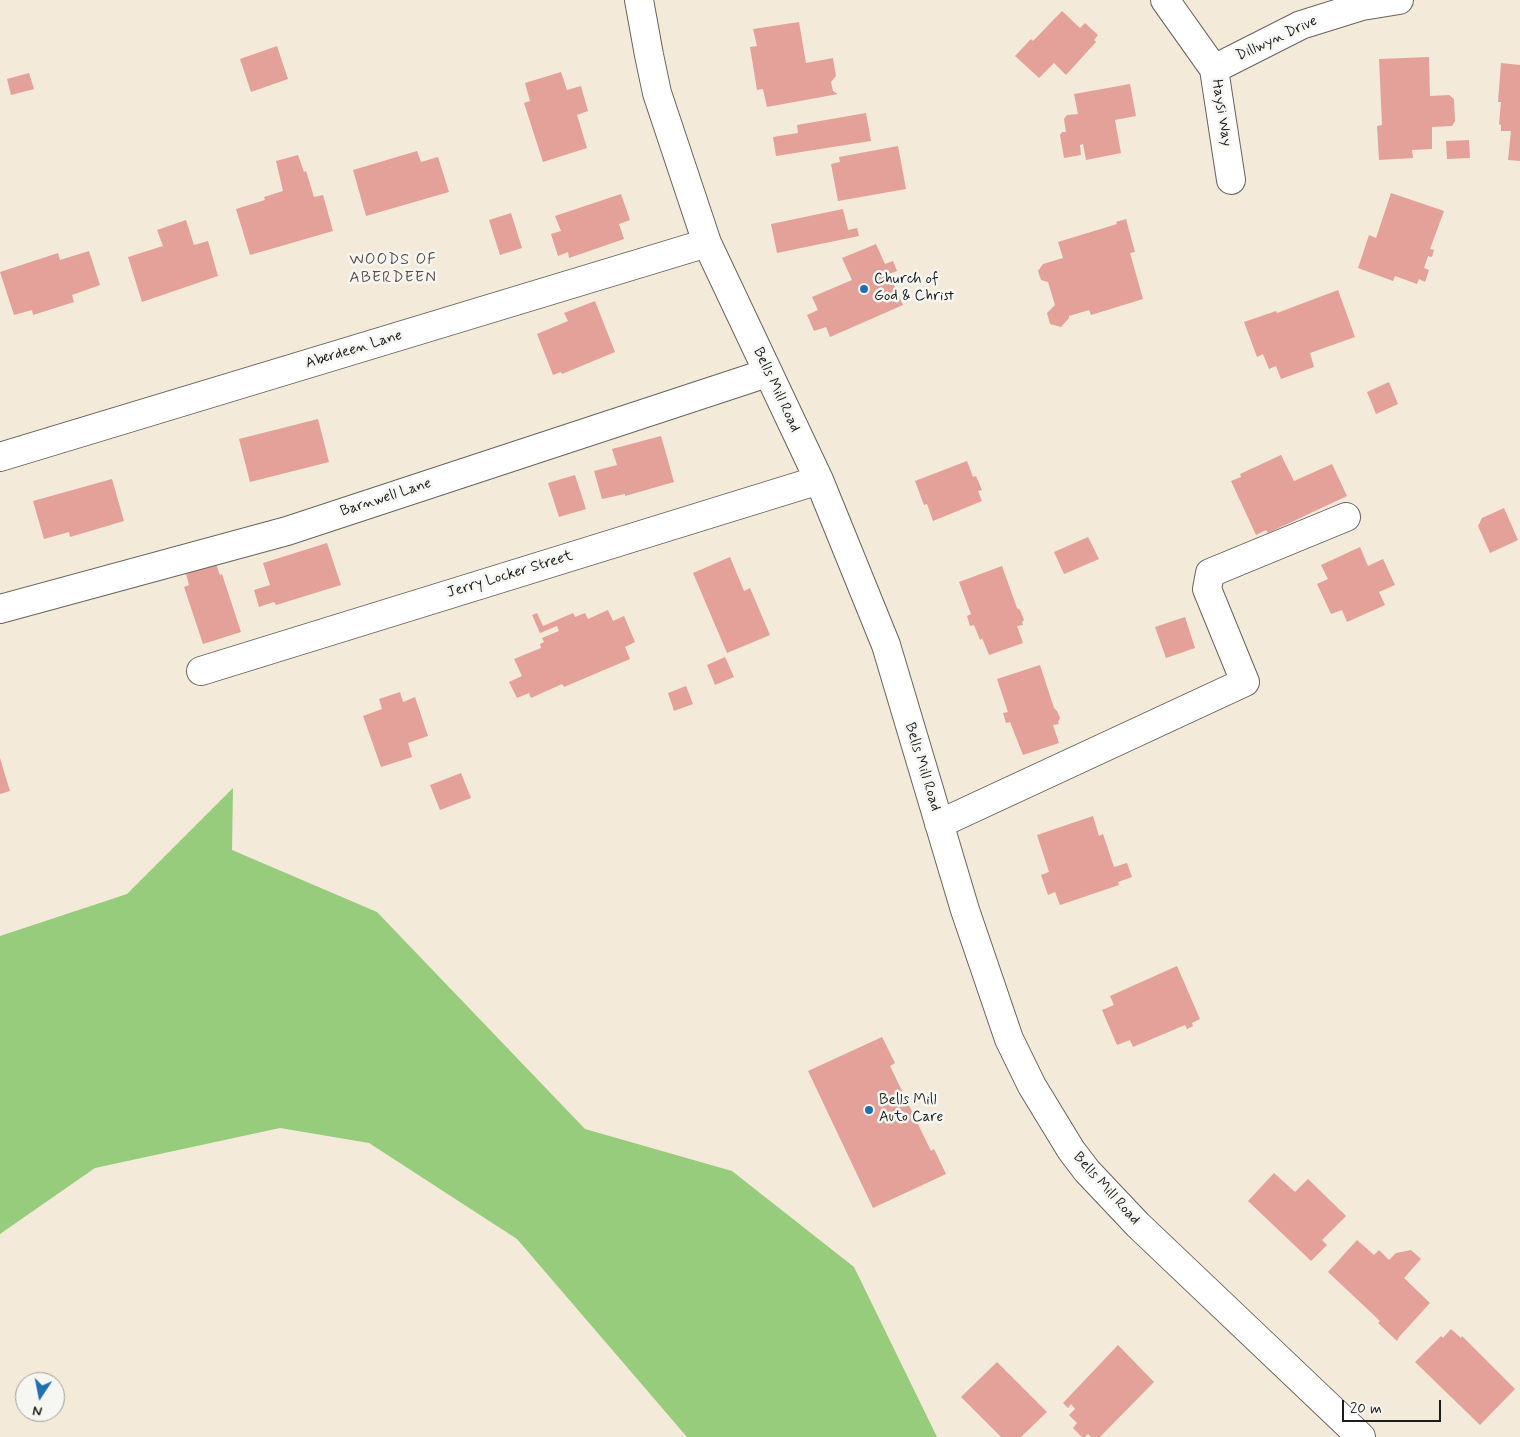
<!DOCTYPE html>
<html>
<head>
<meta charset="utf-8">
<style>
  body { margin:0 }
  #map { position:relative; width:1520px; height:1437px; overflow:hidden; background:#f3ead9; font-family:Mynerve,sans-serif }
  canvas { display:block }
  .north { position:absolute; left:15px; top:1372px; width:50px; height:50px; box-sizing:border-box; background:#f6f6f2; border:1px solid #9f9f9c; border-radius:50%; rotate:191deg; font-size:14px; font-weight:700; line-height:20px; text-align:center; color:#1c1c1c }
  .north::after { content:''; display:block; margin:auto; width:18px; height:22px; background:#1f6fb2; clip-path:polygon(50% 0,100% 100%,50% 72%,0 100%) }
  .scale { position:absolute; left:1342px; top:1400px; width:99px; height:22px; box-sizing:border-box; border:2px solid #1c1c1c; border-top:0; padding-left:6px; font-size:15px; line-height:18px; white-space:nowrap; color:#1c1c1c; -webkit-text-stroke:4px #f6f6f2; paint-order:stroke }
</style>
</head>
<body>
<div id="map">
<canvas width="1520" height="1437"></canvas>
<div class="north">N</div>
<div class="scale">20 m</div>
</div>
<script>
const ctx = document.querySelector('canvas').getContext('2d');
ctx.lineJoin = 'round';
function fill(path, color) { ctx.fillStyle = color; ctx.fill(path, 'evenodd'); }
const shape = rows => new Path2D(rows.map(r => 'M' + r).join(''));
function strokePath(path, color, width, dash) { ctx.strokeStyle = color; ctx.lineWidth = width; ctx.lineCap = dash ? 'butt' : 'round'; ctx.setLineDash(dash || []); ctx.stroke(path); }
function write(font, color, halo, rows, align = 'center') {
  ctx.font = font + ' Mynerve,sans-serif'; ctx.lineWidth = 5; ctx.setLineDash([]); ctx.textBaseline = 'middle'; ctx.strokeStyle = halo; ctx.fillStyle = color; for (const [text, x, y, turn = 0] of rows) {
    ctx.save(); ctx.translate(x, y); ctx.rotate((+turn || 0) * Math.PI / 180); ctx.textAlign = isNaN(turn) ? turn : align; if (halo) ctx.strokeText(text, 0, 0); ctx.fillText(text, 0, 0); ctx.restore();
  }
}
const green = shape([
  [233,788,232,850,377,912,585,1129,732,1171,854,1267,937,1437,687,1437,517,1239,369,1143,280,1128,95,1168,0,1234,0,936,127,894]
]);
const building = shape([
  [1062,11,1080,28,1085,23,1098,35,1094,40,1096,42,1066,75,1054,63,1039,78,1015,56,1031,39,1033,41],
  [799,22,806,63,833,58,836,76,831,82,833,91,838,94,767,107,763,89,757,90,750,47,757,46,753,29],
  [277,46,288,79,251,92,240,59],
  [1429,57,1430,96,1449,95,1454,99,1455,121,1452,126,1432,127,1432,149,1412,150,1413,158,1379,160,1377,126,1382,125,1379,59],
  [1501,63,1520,65,1520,161,1508,160,1511,131,1501,131,1501,125,1499,124,1501,102,1498,102],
  [561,72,567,90,581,86,588,111,577,115,587,148,543,162,524,103,530,101,525,83],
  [29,73,34,89,11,95,7,79],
  [1130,84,1136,116,1115,120,1121,153,1086,160,1083,144,1080,145,1081,155,1064,158,1060,135,1062,132,1066,132,1064,119,1067,115,1078,114,1074,94],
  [866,113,871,141,776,156,773,137,798,133,797,125],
  [1469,140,1470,158,1447,159,1446,141],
  [898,146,906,189,838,201,831,164,840,162,839,157],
  [417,151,421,162,438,157,449,192,366,216,353,170],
  [298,155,304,172,306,171,314,197,323,195,333,231,250,255,236,209,265,200,264,197,283,191,276,161],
  [1391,193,1444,211,1430,249,1434,250,1432,257,1428,256,1424,268,1429,270,1425,282,1419,279,1417,284,1395,276,1393,281,1358,268,1369,235,1376,238],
  [621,194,630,220,619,224,624,239,569,258,568,252,558,256,551,234,561,231,555,216],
  [843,209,848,230,857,228,859,236,777,253,771,224],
  [511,213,522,248,500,255,489,220],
  [1126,219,1135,252,1130,253,1143,299,1091,315,1089,310,1069,316,1069,318,1061,327,1050,324,1047,313,1055,305,1048,282,1041,280,1038,271,1043,264,1063,258,1058,242,1117,224,1116,222],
  [186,220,194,245,208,241,218,276,142,302,128,257,163,246,157,230],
  [876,244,885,264,893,261,897,271,889,274,903,305,830,337,826,327,814,331,807,315,818,310,812,297,852,280,842,258],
  [89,251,100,285,72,295,74,302,33,315,32,310,14,315,0,272,58,253,60,260],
  [1338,290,1355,337,1310,353,1314,367,1281,379,1276,366,1269,369,1263,354,1257,357,1244,322,1276,311,1277,313],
  [595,301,615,352,562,374,561,372,553,375,537,334,568,321,564,313],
  [1389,382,1398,404,1376,414,1367,392],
  [318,419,329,462,250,482,239,439],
  [661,436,674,482,625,496,625,494,602,499,594,471,617,465,612,449],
  [1281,455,1294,481,1332,464,1347,496,1268,533,1266,530,1256,535,1231,481,1241,477,1240,474],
  [967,461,973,477,976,476,982,490,978,491,982,501,933,521,927,504,924,505,915,481],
  [575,475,586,509,559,517,548,483],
  [112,479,124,521,70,537,69,532,44,539,33,501],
  [1504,508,1518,540,1490,553,1478,526,1482,518],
  [1088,537,1099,559,1064,574,1054,552],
  [327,543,341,585,276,605,274,602,259,607,254,590,270,585,263,563],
  [1360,547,1368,566,1383,559,1395,585,1379,592,1385,605,1347,622,1342,610,1331,614,1317,584,1328,579,1321,565],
  [730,557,744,591,750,588,770,635,727,653,693,573],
  [216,564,220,575,222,574,241,632,203,644,184,587,189,585,186,574],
  [1002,566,1017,608,1020,610,1024,620,1022,622,1023,625,1017,626,1023,643,989,655,982,638,980,640,974,625,970,626,967,616,971,614,959,582],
  [608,610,613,621,624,616,635,642,625,647,630,659,564,687,562,684,531,698,529,693,517,698,509,682,522,676,514,659,541,648,540,644,544,642,542,638,559,631,557,626,540,633,532,615,537,613,543,626,573,613,575,617,585,613,588,619],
  [1185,617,1195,648,1166,658,1155,627],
  [725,657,734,677,715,685,707,665],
  [1040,665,1054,708,1057,711,1060,718,1058,722,1059,724,1053,725,1059,743,1023,755,1010,722,1006,723,1003,713,1008,712,997,679],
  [686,686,693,704,674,711,668,693],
  [400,692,403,702,415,697,428,736,408,743,412,757,381,767,363,716,382,709,379,699],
  [0,758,10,791,0,794],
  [461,773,471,798,440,810,430,785],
  [1093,816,1099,836,1103,834,1114,867,1127,863,1132,877,1118,882,1119,885,1060,905,1055,892,1048,895,1041,875,1049,872,1037,835],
  [1177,966,1200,1019,1192,1023,1193,1026,1187,1029,1185,1025,1133,1047,1130,1040,1117,1045,1102,1010,1114,1005,1110,996],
  [882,1037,895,1063,890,1066,931,1151,934,1149,946,1174,873,1208,808,1071],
  [1274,1173,1295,1192,1308,1179,1346,1216,1322,1240,1327,1245,1311,1261,1248,1201],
  [1357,1240,1374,1255,1379,1250,1389,1260,1396,1253,1411,1250,1421,1259,1404,1278,1430,1303,1399,1337,1397,1341,1378,1323,1380,1321,1328,1272],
  [1451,1329,1461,1338,1462,1336,1515,1389,1480,1425,1415,1362,1441,1336,1443,1338],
  [1118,1345,1154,1382,1100,1437,1091,1437,1088,1434,1085,1437,1082,1437,1073,1428,1077,1423,1069,1415,1075,1409,1071,1404,1068,1408,1063,1403],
  [997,1362,1047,1412,1021,1437,1001,1437,961,1397]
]);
const minor = shape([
  [639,0,649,55,657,93,707,243,819,480,886,645,965,910,1009,1039,1032,1086,1071,1150,1087,1171,1138,1225,1361,1437],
  [1165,0,1214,69,1231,180],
  [1214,69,1301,25,1362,6,1399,0],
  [0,457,707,243],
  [0,609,287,531,767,373],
  [201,671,819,480],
  [939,824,1245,682,1207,589,1210,573,1346,517]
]);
const markers = [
  [864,289,5,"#1f6fb2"],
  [869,1110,5,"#1f6fb2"]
];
const streetNames = [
  ["Dillwyn Drive",1277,39,-25],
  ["Haysi Way",1221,113,81],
  ["Aberdeen Lane",354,350,-17],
  ["Bells Mill Road",776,390,65],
  ["Barnwell Lane",386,498,-18],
  ["Jerry Locker Street",510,575,-17],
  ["Bells Mill Road",922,767,73],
  ["Bells Mill Road",1106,1189,48]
];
const poiNames = [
  ["Church of",874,280],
  ["God & Christ",874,297],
  ["Bells Mill",879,1101],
  ["Auto Care",879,1118]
];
const neighbourhoodNames = [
  ["WOODS OF",393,261],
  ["ABERDEEN",393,279]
];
fill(green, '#97cc7d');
fill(building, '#e4a19a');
strokePath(minor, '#67645e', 30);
strokePath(minor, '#fff', 28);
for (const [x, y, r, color] of markers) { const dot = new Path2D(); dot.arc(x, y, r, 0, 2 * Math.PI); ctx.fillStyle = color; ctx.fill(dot); strokePath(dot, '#f6f6f2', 2); }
write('15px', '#1c1c1c', '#f6f6f2', streetNames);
write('15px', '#1c1c1c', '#f6f6f2', poiNames, 'left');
ctx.letterSpacing = '1px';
write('16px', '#624b48', '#f6f6f2', neighbourhoodNames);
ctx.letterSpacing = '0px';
</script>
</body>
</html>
